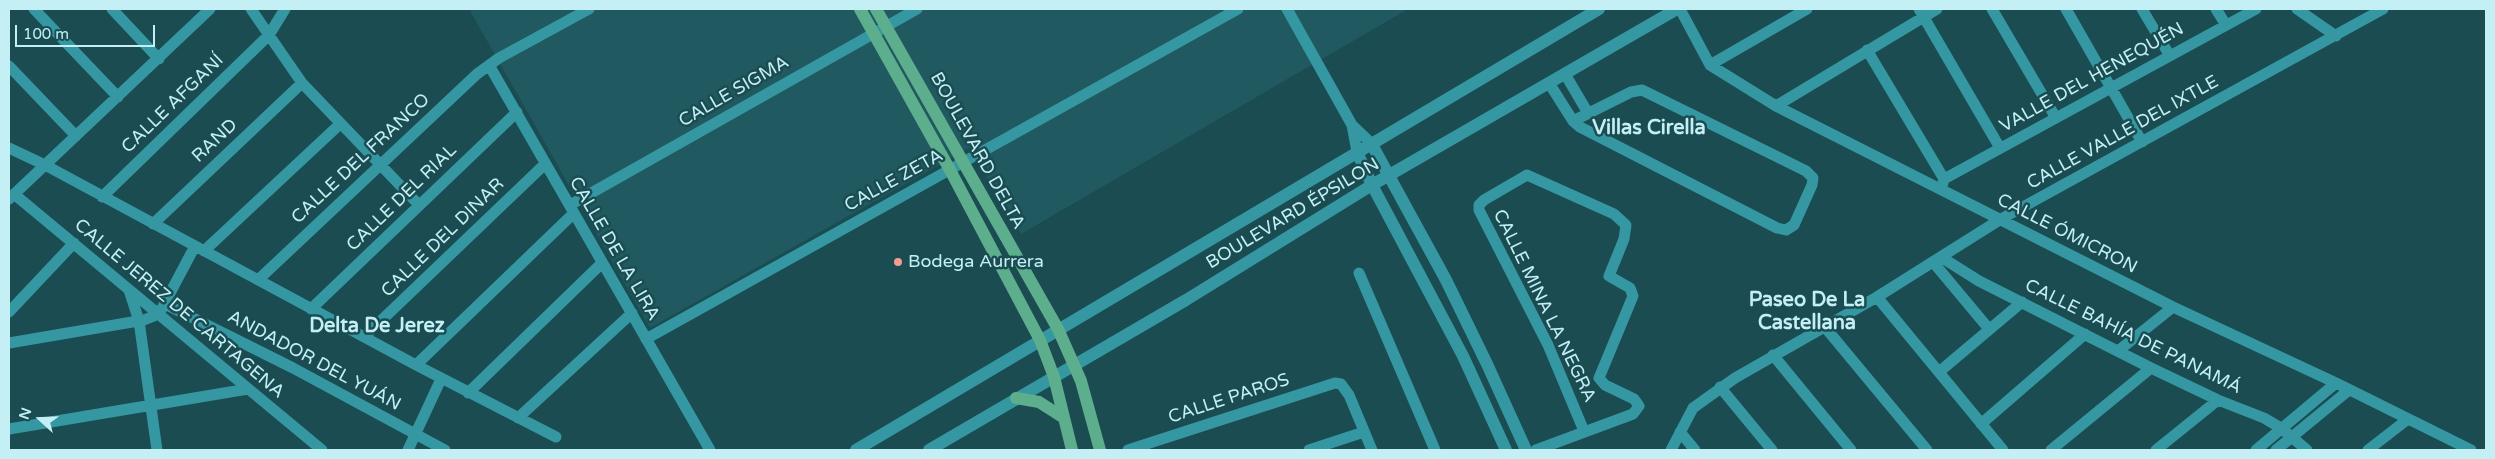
<!DOCTYPE html>
<html>
<head>
<meta charset="utf-8">
<style>
  body { margin:0 }
  #map { position:relative; width:2495px; height:459px; overflow:hidden; background:#1a4c52; font-family:"Varela Round",sans-serif }
  canvas { display:block }
  .frame { position:absolute; inset:0; border:10px solid #c4f0f5; pointer-events:none }
  .north { position:absolute; left:15px; top:394px; width:50px; height:50px; -webkit-text-stroke:4px #1a4c52; paint-order:stroke; rotate:290deg; font-size:14px; font-weight:700; line-height:20px; text-align:center; color:#c4f0f5 }
  .north::after { content:''; display:block; margin:auto; width:18px; height:22px; background:#c4f0f5; clip-path:polygon(50% 0,100% 100%,50% 72%,0 100%) }
  .scale { position:absolute; left:15px; top:25px; width:140px; height:22px; box-sizing:border-box; border:2px solid #c4f0f5; border-top:0; padding-left:6px; font-size:15px; line-height:18px; white-space:nowrap; color:#c4f0f5; -webkit-text-stroke:4px #1a4c52; paint-order:stroke }
</style>
</head>
<body>
<div id="map">
<canvas width="2495" height="459"></canvas>
<div class="frame"></div>
<div class="north">N</div>
<div class="scale">100 m</div>
</div>
<script>
const ctx = document.querySelector('canvas').getContext('2d');
ctx.lineJoin = 'round';
function fill(path, color) { ctx.fillStyle = color; ctx.fill(path, 'evenodd'); }
const shape = rows => new Path2D(rows.map(r => 'M' + r).join(''));
function strokePath(path, color, width, dash) { ctx.strokeStyle = color; ctx.lineWidth = width; ctx.lineCap = dash ? 'butt' : 'round'; ctx.setLineDash(dash || []); ctx.stroke(path); }
function write(font, color, halo, rows, align = 'center') {
  ctx.font = font + ' "Varela Round",sans-serif'; ctx.lineWidth = 5; ctx.setLineDash([]); ctx.textBaseline = 'middle'; ctx.strokeStyle = halo; ctx.fillStyle = color; for (const [text, x, y, turn = 0] of rows) {
    ctx.save(); ctx.translate(x, y); ctx.rotate((+turn || 0) * Math.PI / 180); ctx.textAlign = isNaN(turn) ? turn : align; if (halo) ctx.strokeText(text, 0, 0); ctx.fillText(text, 0, 0); ctx.restore();
  }
}
const built = shape([
  [469,9,1408,9,1021,234,969,148,650,328]
]);
const minor = shape([
  [34,9,118,97],
  [112,9,159,59],
  [251,9,302,83,419,205],
  [1287,9,1352,125,1371,143],
  [1680,9,1710,65,1776,106,2173,307,2336,383,2471,450],
  [1919,9,2000,148],
  [1992,9,2056,118],
  [2066,9,2142,142],
  [2142,9,2170,56],
  [2216,9,2226,25],
  [2297,9,2336,36],
  [1867,50,1944,179,1942,186],
  [489,65,710,450],
  [1710,65,1807,9],
  [9,66,76,136],
  [1565,74,1588,113],
  [1549,83,1573,121,1580,127,1777,228,1786,230,1794,225,1812,185,1813,178,1806,171,1642,90,1631,92,1573,121],
  [1776,106,1937,9],
  [1352,125,1357,152],
  [9,148,45,165,416,365,556,437],
  [1944,179,2256,9],
  [14,194,322,450],
  [102,197,269,35,285,9],
  [9,199,210,9],
  [570,205,917,9],
  [153,224,302,83],
  [204,251,340,124],
  [1941,257,1979,281,2151,368,2218,400,2264,418,2281,428,2307,450],
  [1933,262,1989,329],
  [1359,273,1435,450],
  [258,280,477,74,499,58,589,9],
  [129,290,139,321,157,450],
  [1877,297,2003,450],
  [165,304,293,368,445,450],
  [311,309,517,112],
  [9,312,74,243],
  [1824,326,1927,450],
  [364,337,545,164],
  [646,339,1238,9],
  [9,343,144,320,159,314,195,246],
  [2118,351,2173,307],
  [1773,355,1851,450],
  [416,365,574,213],
  [1939,372,2022,302],
  [1720,387,1772,450],
  [468,393,602,263],
  [518,418,632,313],
  [1981,424,2085,334],
  [9,429,248,389],
  [1680,432,1695,450],
  [408,450,441,379],
  [1128,450,1335,383,1341,384,1349,395,1372,450],
  [1309,450,1364,432],
  [1536,450,1633,414,1639,406,1634,399,1605,385,1599,378,1633,296,1630,288,1609,276,1624,239,1626,225,1614,214,1527,175,1484,200,1479,205,1479,210,1548,345,1584,431],
  [1671,450,1693,408,1735,378,1877,297,2001,219,2383,9],
  [2051,450,2151,368],
  [2156,450,2218,400],
  [2256,450,2336,383],
  [2276,450,2349,390],
  [2368,450,2408,419]
]);
const tertiary = shape([
  [1371,143,1446,280,1487,364,1526,450],
  [1357,152,1372,185,1463,356,1506,450],
  [856,450,1599,9],
  [929,450,1186,300,1372,185,1677,9]
]);
const primary = shape([
  [860,9,950,170,1040,340,1054,377,1072,450],
  [876,9,1058,329,1081,381,1100,450],
  [1016,398,1039,402,1064,418]
]);
const markers = [
  [898,262,5,"#f59c93"]
];
const streetNames = [
  ["VALLE DEL HENEQUÉN",2092,78,-29],
  ["CALLE SIGMA",734,92,-30],
  ["CALLE AFGANÍ",173,104,-44],
  ["CALLE VALLE DEL IXTLE",2123,133,-29],
  ["RAND",215,141,-43],
  ["BOULEVARD DELTA",977,151,61],
  ["CALLE DEL FRANCO",361,159,-43],
  ["CALLE ZETA",894,181,-29],
  ["CALLE DEL RIAL",402,198,-44],
  ["BOULEVARD ÉPSILON",1293,214,-31],
  ["CALLE ÓMICRON",2067,234,27],
  ["CALLE DEL DINAR",443,238,-44],
  ["CALLE DE LA LIRA",614,249,60],
  ["CALLE MINA LA NEGRA",1544,306,64],
  ["CALLE JEREZ DE CARTAGENA",179,309,40],
  ["CALLE BAHÍA DE PANAMÁ",2133,337,26],
  ["ANDADOR DEL YUÁN",314,361,28],
  ["CALLE PAROS",1229,399,-18]
];
const poiNames = [
  ["Bodega Aurrera",908,262]
];
const quarterNames = [
  ["Villas Cirella",1649,129],
  ["Paseo De La",1807,301],
  ["Castellana",1807,324],
  ["Delta De Jerez",377,327]
];
fill(built, '#205a60');
strokePath(minor, '#3597a2', 11);
strokePath(tertiary, '#3597a2', 12);
strokePath(primary, '#5dae8c', 12);
for (const [x, y, r, color] of markers) { const dot = new Path2D(); dot.arc(x, y, r, 0, 2 * Math.PI); ctx.fillStyle = color; ctx.fill(dot); strokePath(dot, '#1a4c52', 2); }
write('18px', '#c4f0f5', '#1a4c52', streetNames);
write('18px', '#c4f0f5', '#1a4c52', poiNames, 'left');
write('bold 20px', '#c4f0f5', '#1a4c52', quarterNames);
</script>
</body>
</html>
